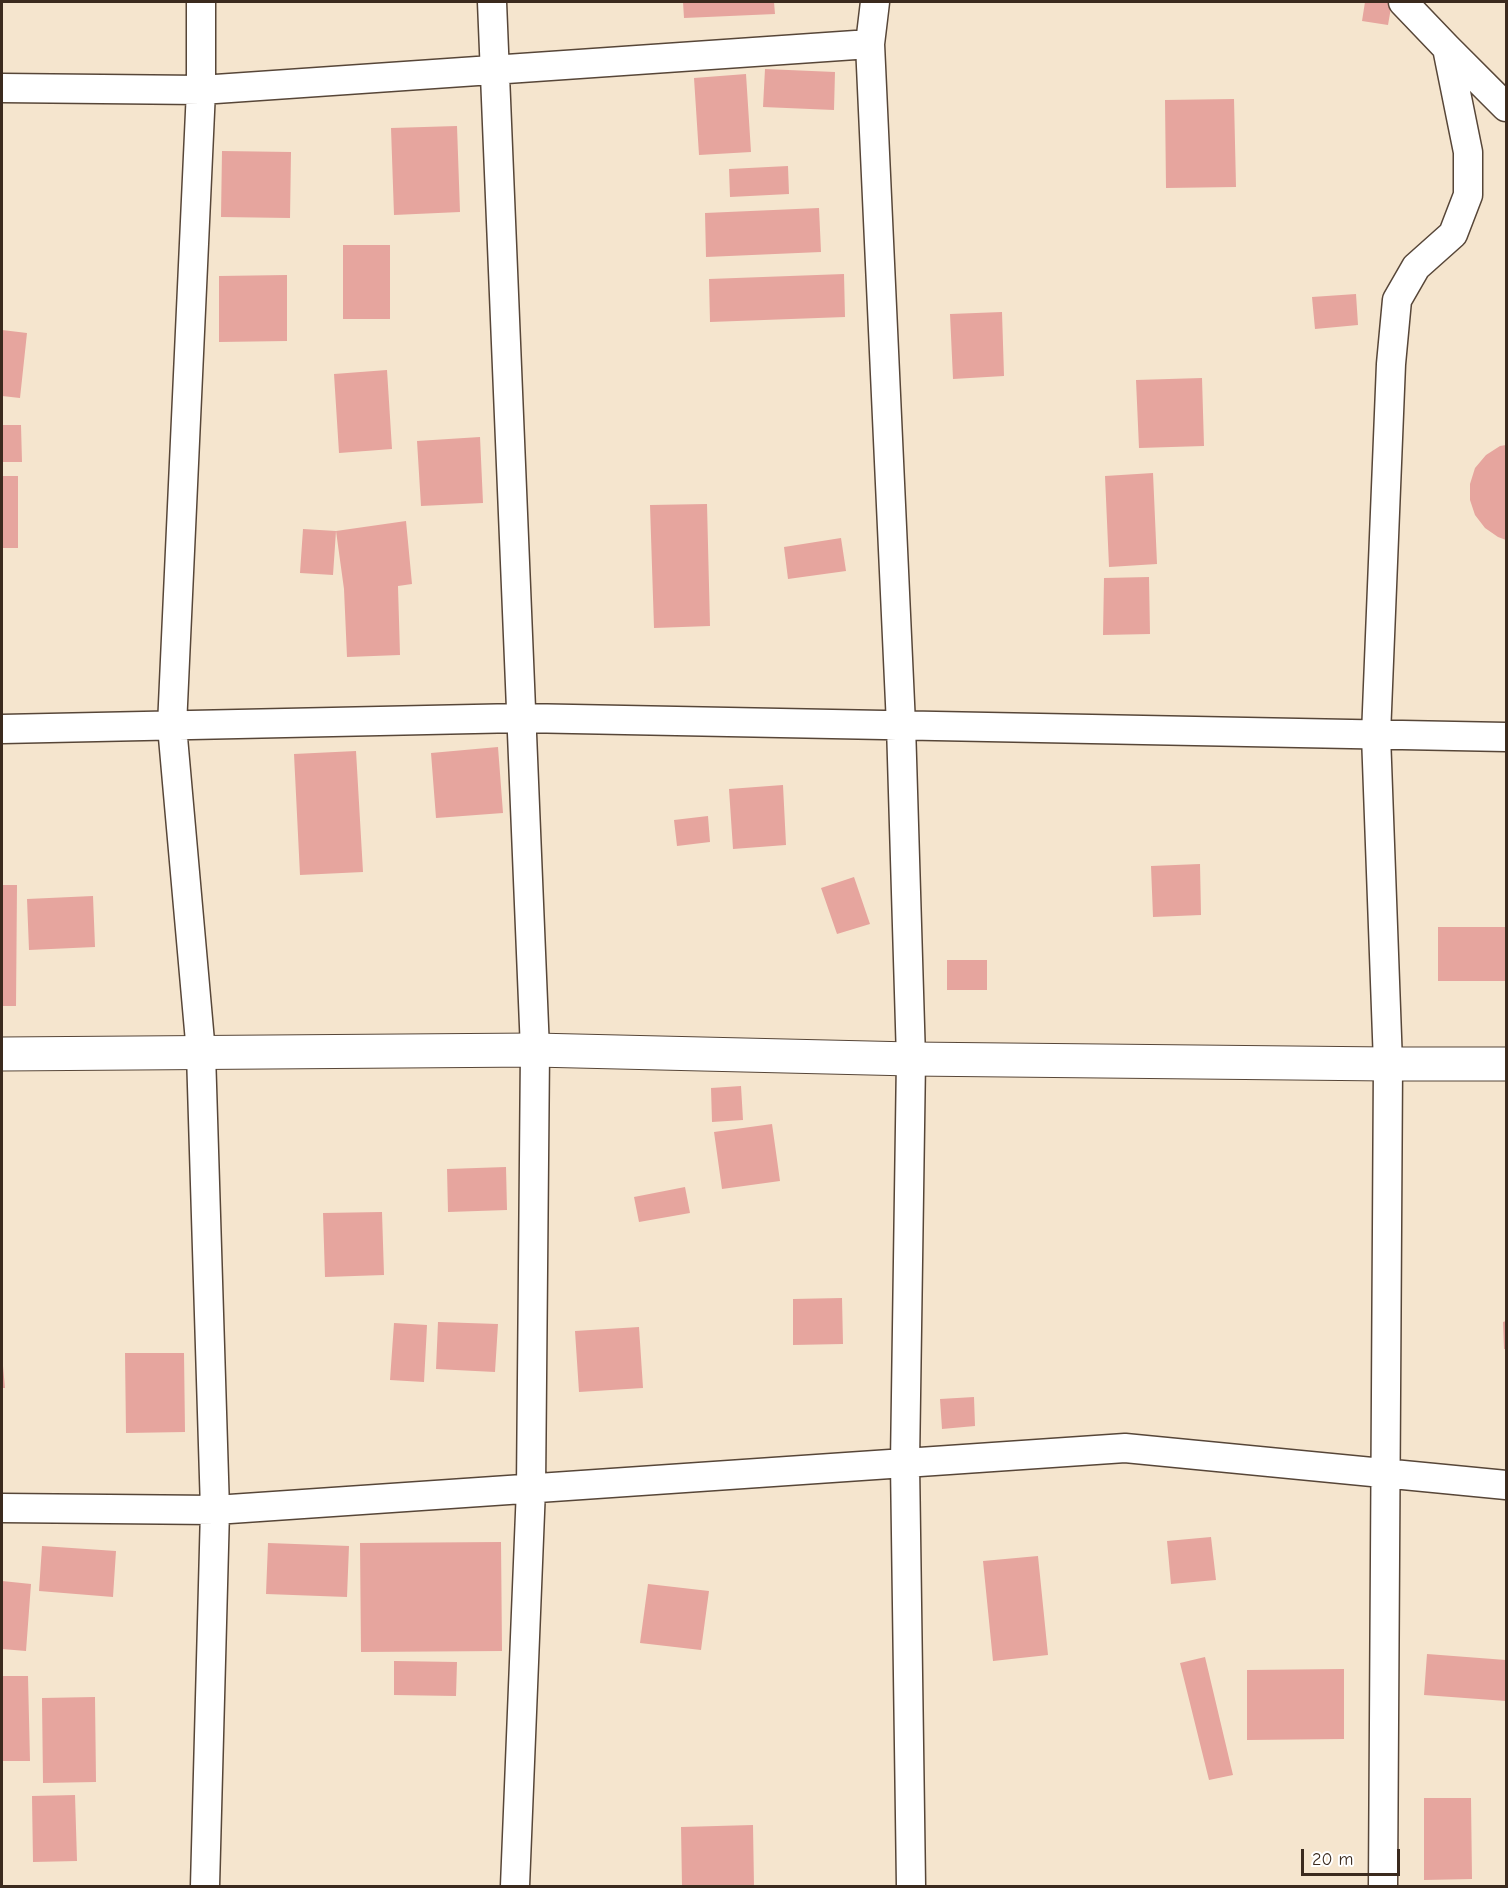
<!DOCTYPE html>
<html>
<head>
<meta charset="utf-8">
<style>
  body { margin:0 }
  #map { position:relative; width:1508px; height:1888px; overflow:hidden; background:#f5e5ce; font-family:"Comic Neue",sans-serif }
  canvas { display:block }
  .frame { position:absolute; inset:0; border:3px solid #3b2a1e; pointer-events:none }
  .scale { position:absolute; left:1301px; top:1849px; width:99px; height:27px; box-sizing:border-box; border:3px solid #3b2a1e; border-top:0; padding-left:8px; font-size:18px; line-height:21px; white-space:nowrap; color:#3b2a1e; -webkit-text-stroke:4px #fff; paint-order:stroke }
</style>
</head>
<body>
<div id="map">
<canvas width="1508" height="1888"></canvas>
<div class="frame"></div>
<div class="scale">20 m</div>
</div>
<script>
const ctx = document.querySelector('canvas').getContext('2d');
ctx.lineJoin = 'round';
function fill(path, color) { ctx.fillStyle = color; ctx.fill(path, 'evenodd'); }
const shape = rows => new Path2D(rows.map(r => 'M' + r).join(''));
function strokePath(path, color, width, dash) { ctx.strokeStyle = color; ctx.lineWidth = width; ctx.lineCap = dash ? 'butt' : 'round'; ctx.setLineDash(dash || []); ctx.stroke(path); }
const building = shape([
  [683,2,774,2,775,14,684,18],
  [1365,2,1392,2,1388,25,1362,21],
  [765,69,835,72,834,110,763,107],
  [746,74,751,152,699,155,694,78],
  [1234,99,1236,187,1166,188,1165,100],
  [457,126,460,212,394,215,391,128],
  [222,151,291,152,290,218,221,217],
  [788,166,789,194,730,197,729,169],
  [819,208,821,252,706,257,705,213],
  [343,245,390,245,390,319,343,319],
  [844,274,845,317,710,322,709,279],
  [287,275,287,341,219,342,219,276],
  [1356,294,1358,325,1315,329,1312,297],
  [1002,312,1004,376,953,379,950,314],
  [2,330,27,333,20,398,2,396],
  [387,370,392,449,339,453,334,374],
  [1202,378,1204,446,1139,448,1136,380],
  [2,425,21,425,22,462,2,462],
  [480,437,483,503,421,506,417,441],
  [1506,445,1506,540,1498,537,1485,528,1475,515,1470,500,1470,484,1475,468,1486,455,1500,446],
  [1153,473,1157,564,1109,567,1105,476],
  [2,476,18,476,18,548,2,548],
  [707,504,710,626,654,628,650,505],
  [406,521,412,584,398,586,400,655,347,657,344,589,336,531,333,575,300,573,303,529,336,531],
  [841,538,846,571,788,579,784,547],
  [1149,577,1150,634,1103,635,1104,578],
  [498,747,503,813,436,818,431,753],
  [356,751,363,872,300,875,294,754],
  [783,785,786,845,733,849,729,789],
  [708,816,710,842,677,846,674,820],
  [1200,864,1201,915,1153,917,1151,866],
  [854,877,870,924,837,934,821,888],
  [2,885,17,885,16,1006,2,1006],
  [93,896,95,947,29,950,27,899],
  [1438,927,1506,927,1506,981,1438,981],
  [947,960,987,960,987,990,947,990],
  [741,1086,743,1120,712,1122,711,1088],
  [772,1124,780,1181,722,1189,714,1132],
  [506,1167,507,1210,448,1212,447,1169],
  [685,1187,690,1213,639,1222,634,1197],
  [382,1212,384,1275,325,1277,323,1213],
  [842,1298,843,1344,793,1345,793,1299],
  [1506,1321,1506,1349,1504,1349,1503,1322],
  [438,1322,498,1324,495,1372,436,1369],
  [394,1323,427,1325,424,1382,390,1380],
  [639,1327,643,1388,579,1392,575,1331],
  [125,1353,184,1353,185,1432,126,1433],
  [2,1366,3,1366,5,1388,2,1388],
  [974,1397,975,1426,942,1429,940,1399],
  [1211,1537,1216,1580,1171,1584,1167,1541],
  [501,1542,502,1651,361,1652,360,1543],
  [268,1543,349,1546,347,1597,266,1594],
  [42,1546,116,1551,113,1597,39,1591],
  [1038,1556,1048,1655,993,1661,983,1561],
  [2,1581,31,1584,26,1651,2,1649],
  [648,1584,709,1591,701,1650,640,1643],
  [1427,1654,1506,1660,1506,1701,1424,1695],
  [1205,1657,1233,1775,1209,1780,1180,1663],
  [394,1661,457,1662,456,1696,394,1695],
  [1344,1669,1344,1739,1247,1740,1247,1670],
  [2,1676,28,1676,30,1761,2,1761],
  [95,1697,96,1782,43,1783,42,1698],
  [75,1795,77,1861,33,1862,32,1796],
  [1424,1798,1471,1798,1472,1879,1424,1880],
  [753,1825,754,1886,682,1886,681,1827]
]);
const minor = shape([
  [201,2,201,90,172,726,201,1053,215,1510,205,1886],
  [492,2,535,1050,531,1488,515,1886],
  [875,2,870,44,901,725,911,1059,905,1463,911,1886],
  [1447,48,1506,107],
  [2,88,201,90,870,44],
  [2,729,521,718,1506,737],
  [2,1508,215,1510,1125,1448,1506,1485],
  [1383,1886,1388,1064,1376,735,1391,364,1397,300,1416,267,1453,234,1468,195,1468,152,1447,48,1403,2]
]);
const tertiary = shape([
  [2,1054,535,1050,911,1059,1388,1064,1506,1064]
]);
fill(building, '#e6a59e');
strokePath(minor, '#574638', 31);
strokePath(tertiary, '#574638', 35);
strokePath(minor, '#fff', 28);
strokePath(tertiary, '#fff', 33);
</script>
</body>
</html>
